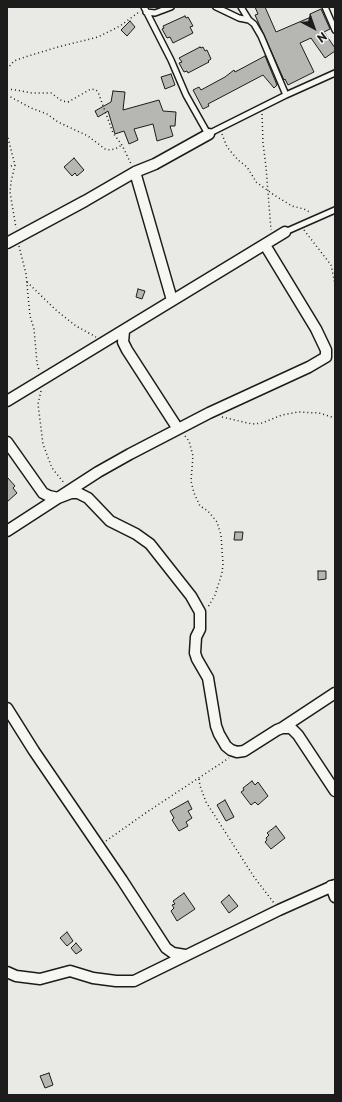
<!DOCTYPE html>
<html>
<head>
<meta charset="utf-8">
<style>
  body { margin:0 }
  #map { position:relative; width:342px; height:1102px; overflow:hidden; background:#e9e9e5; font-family:"Playpen Sans",sans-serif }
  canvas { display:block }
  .frame { position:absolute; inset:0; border:8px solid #1c1c1c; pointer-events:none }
  .north { position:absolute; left:294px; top:8px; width:40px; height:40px; -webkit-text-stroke:3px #f6f6f2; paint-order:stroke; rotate:139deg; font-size:11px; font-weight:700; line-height:16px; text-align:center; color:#1c1c1c }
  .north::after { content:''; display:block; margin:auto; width:14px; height:18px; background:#1c1c1c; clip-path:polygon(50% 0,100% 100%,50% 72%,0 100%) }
</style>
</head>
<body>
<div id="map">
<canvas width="342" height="1102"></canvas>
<div class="frame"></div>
<div class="north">N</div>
</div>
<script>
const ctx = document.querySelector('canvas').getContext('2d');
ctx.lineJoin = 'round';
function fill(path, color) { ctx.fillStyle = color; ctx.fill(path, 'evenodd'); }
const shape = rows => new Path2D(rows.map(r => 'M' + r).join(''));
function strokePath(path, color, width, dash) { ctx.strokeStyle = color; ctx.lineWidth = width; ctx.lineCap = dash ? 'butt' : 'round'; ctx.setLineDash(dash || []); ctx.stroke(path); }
const building = shape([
  [255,7,265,7,276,32,311,17,310,14,321,9,330,29,324,32,335,48,335,51,325,58,311,38,300,43,314,72,288,85,285,79,284,80,255,15,258,14,255,7],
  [185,16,186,18,188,17,193,26,190,27,193,33,173,43,170,37,167,38,162,29,164,28,163,26,185,16],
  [130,21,135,27,127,36,121,30,130,21],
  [200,47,201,48,203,47,205,51,207,50,211,59,208,61,209,62,188,73,187,71,184,72,179,63,182,62,179,58,200,47],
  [265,56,277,85,274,88,263,75,208,104,209,106,203,109,193,90,199,87,201,90,225,77,234,70,235,72,265,56],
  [171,74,175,85,165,89,161,77,171,74],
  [113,91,125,92,123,110,159,100,163,111,176,112,175,126,170,126,173,136,157,141,153,124,134,129,138,140,129,144,124,131,115,134,108,111,98,117,95,111,111,102,113,91],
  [74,158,84,170,77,176,75,173,72,176,64,167,74,158],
  [138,289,145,291,142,299,136,297,138,289],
  [7,477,15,486,13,488,17,493,7,502,7,477],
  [235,532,243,532,242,540,234,540,235,532],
  [318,571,326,571,326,579,318,580,318,571],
  [252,781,255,785,258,782,268,796,258,805,255,802,251,805,241,792,244,790,243,788,252,781],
  [225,800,234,817,226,821,217,805,225,800],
  [188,801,192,809,188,811,192,818,186,822,188,826,179,831,172,820,174,818,170,811,188,801],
  [276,826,285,838,271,849,265,842,267,840,266,838,269,835,267,833,276,826],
  [184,893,195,909,177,921,171,911,174,908,172,905,175,904,173,901,184,893],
  [229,895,238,906,229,913,221,902,229,895],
  [67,932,73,941,67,946,60,938,67,932],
  [76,943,82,950,76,954,71,948,76,943],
  [49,1073,53,1085,45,1088,40,1076,49,1073]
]);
const path = shape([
  [7,69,14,61,25,57,58,47,98,37,120,26,139,12],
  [7,89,16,90,32,93,51,93,62,101,68,102,91,89,96,90,98,92,113,133,122,145,131,164],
  [7,95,31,108,47,114,58,122,88,136,105,149,110,150,115,149,122,145],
  [262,114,263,143,266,167,271,230],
  [7,134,15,165,11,182,10,192,16,228],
  [222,134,227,147,238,160,247,167,255,180],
  [7,167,15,165],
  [256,182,274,195,292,206,304,209,311,213],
  [304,230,331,265,335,284],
  [19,246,26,274,30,316,34,329,37,363,39,370],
  [27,282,57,311,76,326,96,337],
  [41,391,38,404,43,444,52,468,64,483],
  [222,417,252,424,262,423,282,415,298,412,319,413,335,418],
  [185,436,189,441,193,456,191,481,194,493,200,506,208,511,217,522,221,535,223,564,222,573,215,595,208,607],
  [199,779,200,786,206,802,254,877,274,903],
  [106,841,147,812,229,758]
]);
const lane = shape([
  [144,7,171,60,186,95,208,134,286,95,335,73],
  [216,7,239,18,249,20,254,24,261,36,286,95],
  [241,7,249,20],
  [325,7,335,30],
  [146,12,155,13,171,7],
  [285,232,335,210]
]);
const street = shape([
  [135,172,172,300],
  [7,243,85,201,135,172,155,164,209,134],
  [124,331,123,342,127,350,178,429],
  [7,401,285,232],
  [7,442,43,493,49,496,58,498,71,493,78,493,88,498,110,521,136,534,150,544,191,596,200,612,200,629,196,637,195,653,197,659,208,678,216,726,219,734,226,746,231,750,237,752,244,751,277,730,282,728,291,728,298,735,335,791],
  [7,531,98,472,130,454,209,413,309,367,326,357,326,350,316,329,265,245],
  [7,708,34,751,122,880,166,948,173,953,185,955],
  [282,728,335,693],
  [331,886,335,897],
  [7,972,16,976,40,979,70,971,93,978,116,981,134,981,279,910,335,885]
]);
fill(building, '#b6b6b3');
strokePath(building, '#1c1c1c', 1);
strokePath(lane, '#1c1c1c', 8);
strokePath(street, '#1c1c1c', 13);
strokePath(path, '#1c1c1c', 1.5, [1, 3]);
strokePath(lane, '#f6f6f2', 5);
strokePath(street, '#f6f6f2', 10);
</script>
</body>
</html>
